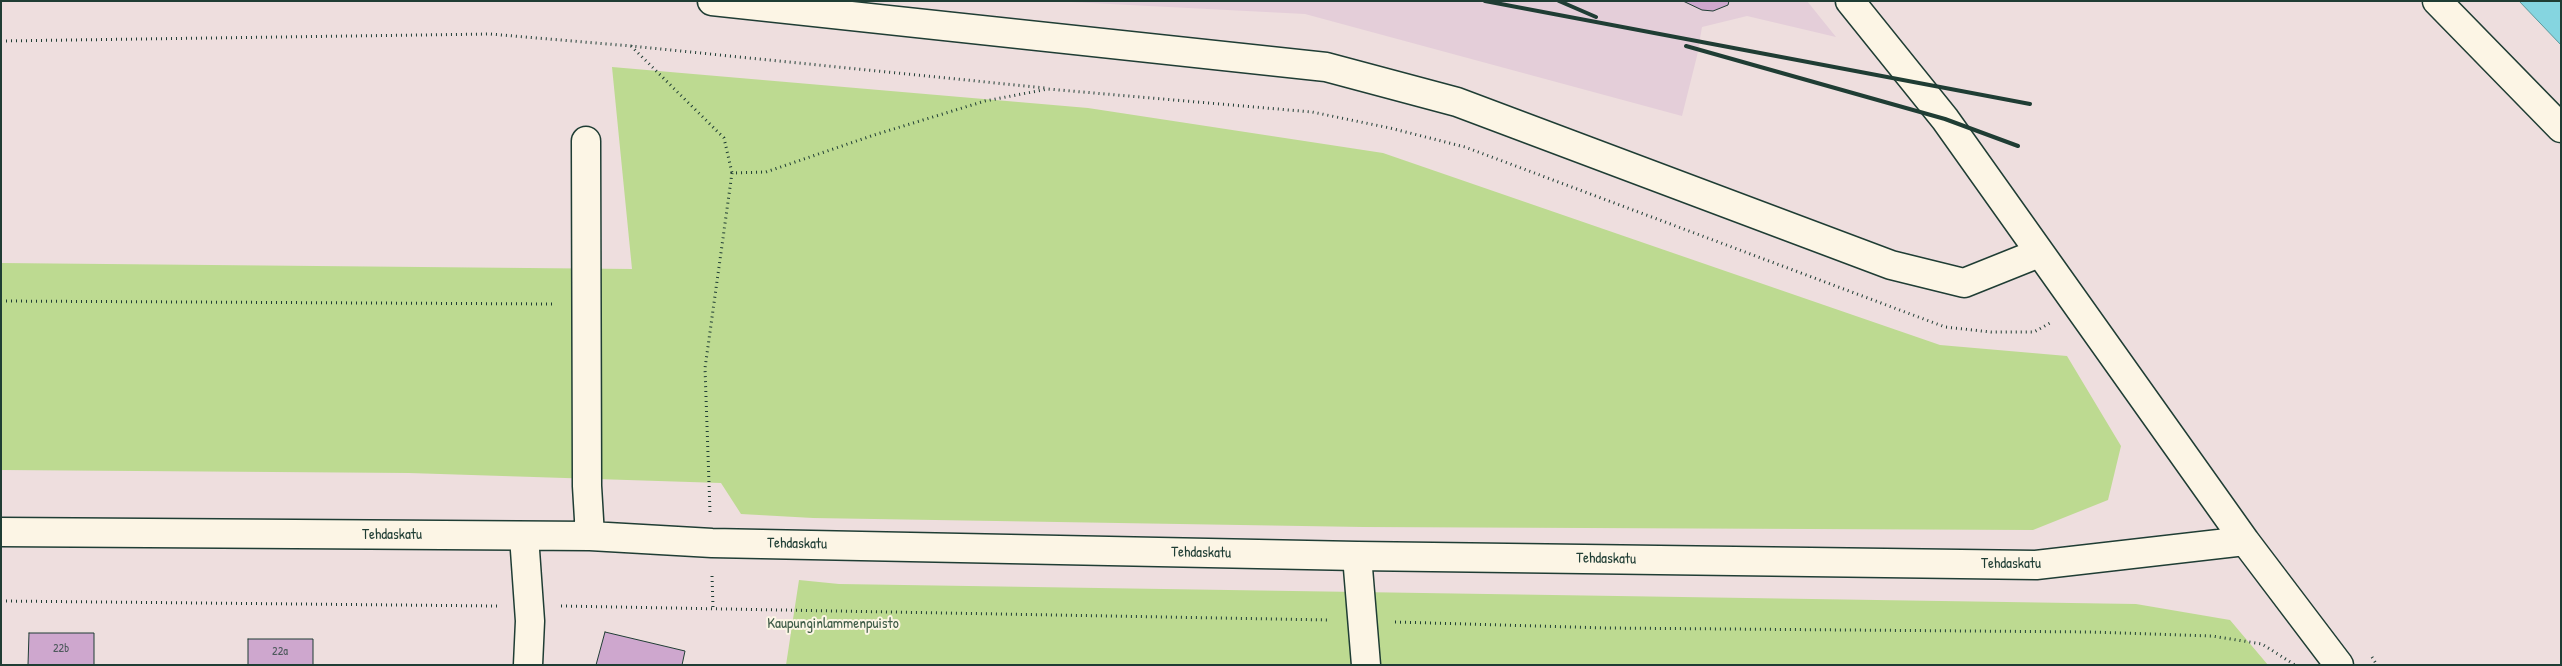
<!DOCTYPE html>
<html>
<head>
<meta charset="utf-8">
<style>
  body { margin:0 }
  #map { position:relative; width:2562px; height:666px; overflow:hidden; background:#eedede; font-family:"Patrick Hand",sans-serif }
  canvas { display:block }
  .frame { position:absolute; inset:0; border:2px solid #1f3d34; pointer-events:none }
</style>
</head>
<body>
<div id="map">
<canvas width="2562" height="666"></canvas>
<div class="frame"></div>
</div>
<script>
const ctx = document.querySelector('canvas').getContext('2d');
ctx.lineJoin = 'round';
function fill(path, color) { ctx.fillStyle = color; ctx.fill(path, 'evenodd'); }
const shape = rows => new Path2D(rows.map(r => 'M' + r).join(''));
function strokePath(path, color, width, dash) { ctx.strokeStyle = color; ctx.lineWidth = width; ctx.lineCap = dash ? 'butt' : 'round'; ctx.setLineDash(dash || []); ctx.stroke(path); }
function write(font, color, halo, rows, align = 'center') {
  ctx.font = font + ' "Patrick Hand",sans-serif'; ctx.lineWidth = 4; ctx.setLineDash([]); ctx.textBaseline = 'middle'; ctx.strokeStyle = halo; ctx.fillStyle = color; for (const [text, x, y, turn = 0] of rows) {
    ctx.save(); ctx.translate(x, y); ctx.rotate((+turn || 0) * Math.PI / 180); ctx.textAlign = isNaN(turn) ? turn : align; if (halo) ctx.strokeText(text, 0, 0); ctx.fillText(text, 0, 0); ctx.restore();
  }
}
const built = shape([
  [1052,1,1807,1,1836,37,1747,16,1702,27,1697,56,1682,116,1305,14]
]);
const green = shape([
  [612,67,1088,108,1383,153,1940,345,2067,356,2121,446,2108,500,2033,530,1363,527,813,518,741,514,721,483,409,473,1,470,1,263,632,269],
  [799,580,839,584,2136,604,2230,620,2268,665,786,665]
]);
const water = shape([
  [2519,1,2561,1,2561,45,2519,1]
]);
const building = shape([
  [1683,1,1729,1,1728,5,1713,11,1702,10,1683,1],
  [605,632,685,651,682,665,596,665,605,632],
  [29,633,94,633,94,665,28,665,29,633],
  [248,639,313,639,313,665,248,665,248,639]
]);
const path = shape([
  [1,41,490,34,631,46,1045,88],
  [631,46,724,138,732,173],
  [1,301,554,304],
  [710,512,705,368,732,173,766,172,874,135,985,101,1048,89,1312,112,1390,128,1465,147,1945,327,1991,332,2034,332,2050,323],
  [712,576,713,607],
  [1,601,497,606],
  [561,606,1329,620],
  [1395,622,1608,628,2091,632,2212,636,2262,644,2295,665],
  [2372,657,2377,665]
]);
const minor = shape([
  [712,1,1326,67,1457,102,1891,265,1964,283,2039,253],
  [1850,1,1945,119,2245,541],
  [2437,1,2561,128],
  [586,141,587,486,590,536],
  [1,532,590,536,712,543,1357,556,2036,565,2245,541,2339,665],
  [524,536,530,621,528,665],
  [1357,556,1366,665]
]);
const rail = shape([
  [1485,1,2030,104],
  [1559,1,1596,17],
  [1686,46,1945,119,2018,146]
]);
const numberNames = [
  ["22b",61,649],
  ["22a",280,652]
];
const streetNames = [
  ["Tehdaskatu",392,535],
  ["Tehdaskatu",797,544,1],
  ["Tehdaskatu",1201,553,1],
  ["Tehdaskatu",1606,559,1],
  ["Tehdaskatu",2011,564]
];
const parkNames = [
  ["Kaupunginlammenpuisto",833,624]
];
fill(built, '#e4ced9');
fill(green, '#bdda91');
fill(water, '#85d5e0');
strokePath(water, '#5c989b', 1);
fill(building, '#cea7ce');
strokePath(building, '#1f3d34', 1);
strokePath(minor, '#1f3d34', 31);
strokePath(path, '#1f3d34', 3, [1, 4]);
strokePath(minor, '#fcf5e5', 28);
strokePath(rail, '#1f3d34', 4);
write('12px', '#4b585a', null, numberNames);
write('15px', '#1f3d34', '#fcf5e5', streetNames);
write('15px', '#3f5c47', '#fcf5e5', parkNames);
</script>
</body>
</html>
